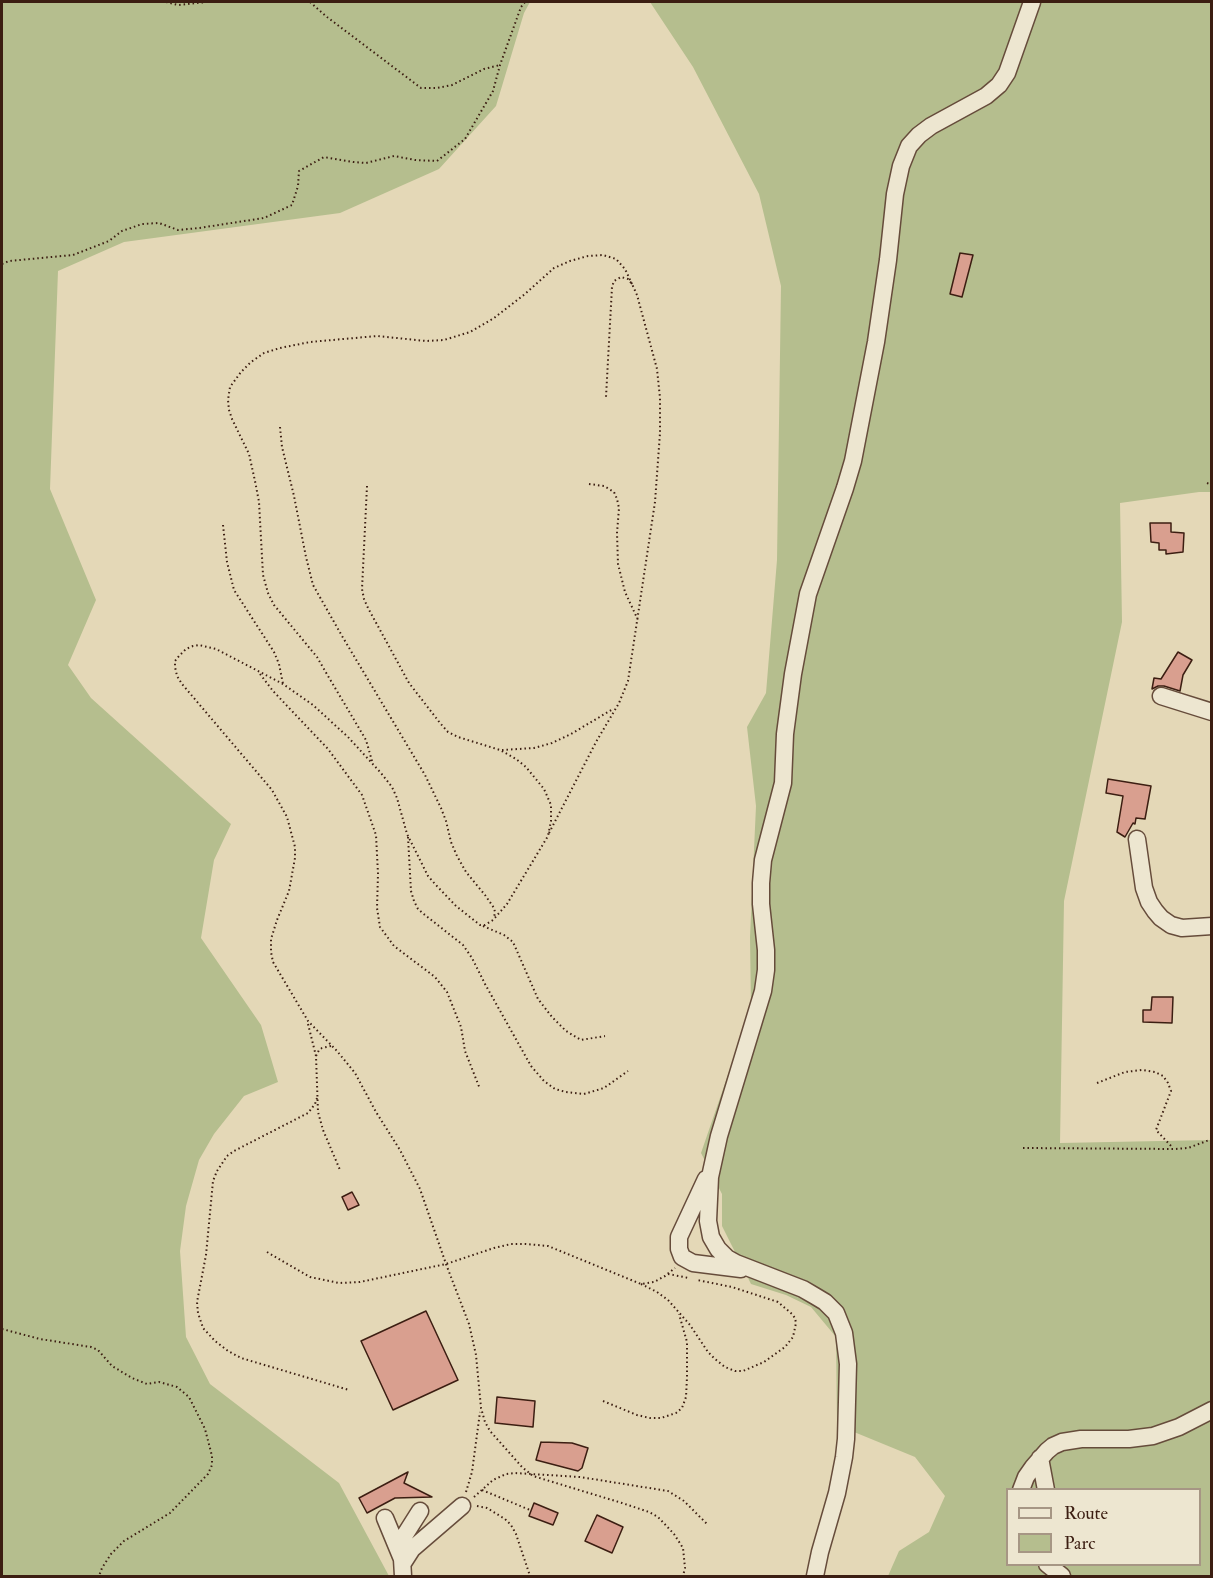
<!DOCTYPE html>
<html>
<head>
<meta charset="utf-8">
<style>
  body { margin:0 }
  #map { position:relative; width:1213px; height:1578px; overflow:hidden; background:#e4d8b7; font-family:"IM FELL Double Pica",serif }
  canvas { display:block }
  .frame { position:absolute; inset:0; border:3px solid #3c1e12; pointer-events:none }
  .legend { position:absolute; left:1006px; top:1488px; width:195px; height:78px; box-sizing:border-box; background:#ede6d0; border:2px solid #a69684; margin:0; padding:8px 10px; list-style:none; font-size:18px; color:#3c1e12 }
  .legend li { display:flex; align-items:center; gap:12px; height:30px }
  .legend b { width:30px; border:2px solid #a69684 }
</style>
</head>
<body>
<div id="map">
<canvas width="1213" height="1578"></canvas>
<div class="frame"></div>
<ul class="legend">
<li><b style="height:8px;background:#ede6d0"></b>Route</li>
<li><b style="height:16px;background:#b5be8e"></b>Parc</li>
</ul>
</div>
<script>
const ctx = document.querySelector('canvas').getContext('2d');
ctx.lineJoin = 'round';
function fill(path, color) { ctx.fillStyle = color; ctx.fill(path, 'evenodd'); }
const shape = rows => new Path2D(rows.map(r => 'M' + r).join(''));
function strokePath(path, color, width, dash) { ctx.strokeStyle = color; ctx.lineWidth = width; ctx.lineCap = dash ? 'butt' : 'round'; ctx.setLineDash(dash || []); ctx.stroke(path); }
const green = shape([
  [2,2,530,2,524,13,496,106,439,169,340,213,124,242,58,271,50,489,96,600,68,665,91,698,231,824,214,860,201,938,261,1025,278,1082,244,1096,214,1134,199,1160,186,1206,180,1251,186,1337,210,1384,339,1483,389,1576,2,1576],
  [650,2,1211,2,1211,492,1199,492,1120,503,1122,622,1064,901,1060,1143,1211,1140,1211,1576,888,1576,899,1551,929,1532,945,1496,915,1457,837,1425,836,1337,811,1307,786,1295,751,1284,722,1226,722,1194,701,1153,751,1008,750,937,756,806,747,727,766,693,777,560,781,286,759,194,693,67],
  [1008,1490,1200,1490,1200,1564,1008,1564]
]);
const building = shape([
  [960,253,973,255,962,297,950,294,960,253],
  [1150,523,1171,523,1171,532,1184,533,1183,552,1166,554,1166,550,1159,550,1159,543,1151,542,1150,523],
  [1178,652,1192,660,1183,675,1180,691,1164,686,1158,686,1152,689,1154,678,1161,679,1178,652],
  [1108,779,1151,786,1145,819,1136,818,1135,824,1133,823,1125,837,1117,832,1123,796,1106,793,1108,779],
  [1152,997,1173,997,1172,1023,1143,1022,1143,1010,1151,1010,1152,997],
  [352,1192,359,1205,348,1210,342,1197,352,1192],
  [426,1311,458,1380,393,1410,361,1341,426,1311],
  [497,1397,535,1401,533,1427,495,1423,497,1397],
  [541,1442,572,1443,588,1448,582,1468,578,1471,536,1460,541,1442],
  [408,1472,404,1483,432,1497,395,1498,367,1513,359,1498,408,1472],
  [534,1503,558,1513,553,1525,529,1516,534,1503],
  [597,1515,623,1527,612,1553,585,1541,597,1515]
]);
const path = shape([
  [166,2,178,5,207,2],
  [310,2,327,17,421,88,437,88,452,85,484,69,500,65],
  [2,264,9,261,73,255,109,241,122,231,142,224,159,223,178,230,199,228,264,218,292,205,298,186,299,171,324,157,353,162,366,163,394,156,415,160,437,161,465,139,493,91,500,65,521,7,525,2],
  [280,427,282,447,294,496,306,557,313,585,342,636,425,775,441,808,446,821,451,842,457,856,466,872,485,895,494,908,495,912,494,918],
  [1207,483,1212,485],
  [589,484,604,486,614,492,617,499,619,508,617,533,618,564,625,592,638,620],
  [367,486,362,589,364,599,368,608,409,683,440,723,448,732,458,737,500,750,516,759,526,767,544,789,551,805,551,821,548,836,507,904,493,920,485,925,480,925,456,906,435,884,428,876,407,834,397,798,392,787,381,773,348,737,313,705,283,684,216,649,199,645,193,646,186,649,179,656,175,661,175,667,177,676,182,684,272,790,287,817,295,847,295,858,289,891,277,920,271,939,271,952,273,962,308,1021,337,1051,355,1073,376,1112,400,1150,420,1189,446,1264,469,1324,476,1355,481,1408,485,1422,490,1431,522,1467,533,1476,622,1503,649,1512,658,1517,674,1534,683,1548,685,1568,683,1576],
  [223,525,227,562,234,590,274,652,279,664,283,684],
  [260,674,273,691,328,749,362,795,376,835,378,874,377,908,380,927,394,946,435,977,447,992,461,1027,465,1051,480,1089],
  [502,750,534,748,552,743,571,734,613,709],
  [372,761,366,740,328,676,317,657,274,605,268,593,263,575,259,502,255,481,249,454,232,419,229,410,228,400,230,387,241,372,251,362,264,353,280,348,310,342,377,336,426,341,444,340,470,332,494,318,525,294,554,268,570,261,588,256,603,255,616,259,625,269,632,284],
  [549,833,596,742,619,703,628,681,655,502,660,433,660,398,657,369,637,295,632,284,628,279,621,277,614,281,612,287,606,397],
  [408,837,411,891,414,901,418,909,425,915,463,945,472,958,485,984,531,1066,544,1081,555,1089,566,1092,584,1094,604,1088,628,1071],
  [483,926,504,935,513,942,538,999,552,1017,566,1031,581,1040,605,1036],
  [308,1024,316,1056],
  [331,1046,322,1048,319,1050,316,1056,318,1112,323,1130,340,1170],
  [1097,1083,1125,1072,1142,1070,1155,1072,1163,1076,1168,1083,1171,1091,1156,1130,1173,1148],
  [317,1098,315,1104,308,1113,234,1151,227,1156,217,1171,213,1181,206,1255,197,1302,198,1313,203,1328,215,1341,228,1351,241,1358,349,1390],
  [1023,1148,1175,1149,1188,1148,1212,1139],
  [267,1252,310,1277,339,1283,360,1282,446,1264,494,1248,511,1244,526,1244,548,1246,641,1284,654,1282,665,1276,675,1268],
  [668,1274,689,1278],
  [641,1284,657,1292,668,1300,690,1325,708,1352,715,1359,725,1367,735,1371,743,1371,764,1362,785,1347,793,1337,796,1323,795,1318,792,1314,778,1302,732,1287,697,1280],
  [2,1329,40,1339,91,1347,98,1350,112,1366,132,1378,147,1384,159,1382,177,1387,189,1397,205,1429,212,1456,212,1465,208,1474,170,1513,124,1541,111,1554,102,1568,99,1576],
  [603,1401,637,1415,650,1418,661,1418,676,1413,682,1408,686,1397,687,1377,687,1342,679,1314],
  [482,1490,530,1510],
  [466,1492,472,1472,480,1412],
  [474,1497,493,1480,506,1474,515,1473,580,1477,668,1491,684,1501,707,1524],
  [477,1506,487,1508,505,1519,511,1525,516,1534,530,1576]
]);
const minor = shape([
  [1161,696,1212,712],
  [1137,839,1144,888,1149,902,1155,911,1161,918,1171,925,1182,928,1212,926],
  [706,1179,679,1237,679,1249,682,1257,693,1263,741,1269],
  [1040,1458,1046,1490],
  [1021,1490,1026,1477,1033,1467,1047,1451,1053,1446,1062,1442,1081,1439,1129,1439,1153,1436,1179,1427,1212,1410],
  [385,1518,402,1559,403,1576],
  [400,1553,401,1541,420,1511],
  [403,1563,412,1549,462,1506],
  [1047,1564,1062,1576],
  [815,1576,820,1552,837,1493,844,1457,846,1439,848,1364,844,1333,836,1313,825,1302,815,1296,803,1289,736,1263,727,1258,718,1249,711,1237,708,1221,710,1177,719,1136,763,991,766,970,766,950,761,904,761,883,763,860,783,783,785,734,793,674,808,594,845,488,853,461,876,342,888,260,895,194,901,166,909,146,919,135,931,126,986,96,999,85,1007,73,1032,2]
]);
fill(green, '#b5be8e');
fill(building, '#d99f8f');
strokePath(building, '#3c1e12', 1.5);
strokePath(minor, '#664c3b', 19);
strokePath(path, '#3c1e12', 2, [1.5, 3]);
strokePath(minor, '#ede6d0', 16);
</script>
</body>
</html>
